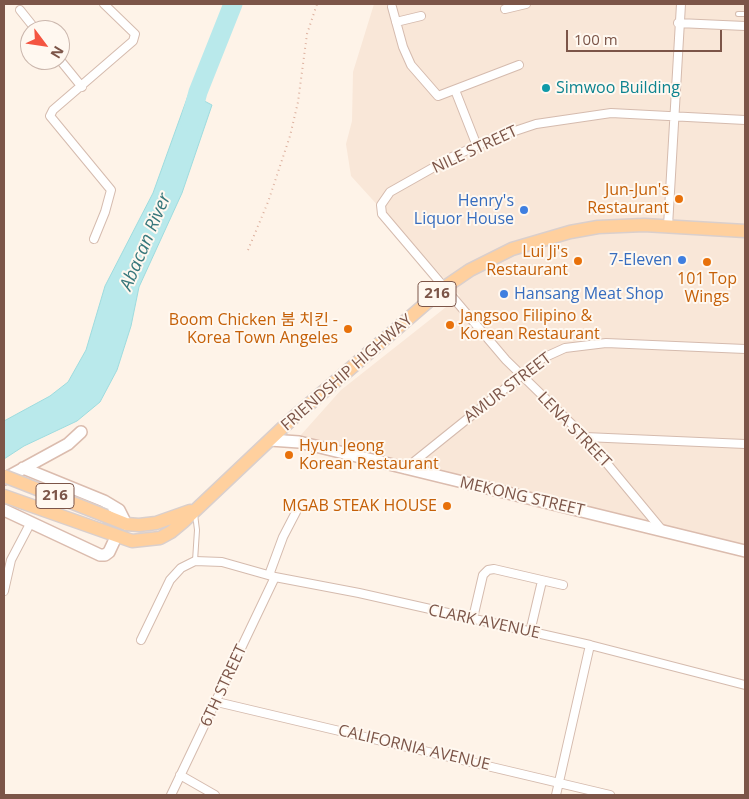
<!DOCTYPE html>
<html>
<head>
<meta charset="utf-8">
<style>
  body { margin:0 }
  #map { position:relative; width:749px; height:799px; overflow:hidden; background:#fef3e8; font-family:"Open Sans",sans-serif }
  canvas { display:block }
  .frame { position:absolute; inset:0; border:5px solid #7c5548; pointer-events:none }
  .north { position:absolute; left:20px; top:20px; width:50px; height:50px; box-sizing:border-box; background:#fff8f0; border:1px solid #cbb7ad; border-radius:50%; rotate:121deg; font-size:14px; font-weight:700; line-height:20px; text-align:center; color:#7c5548 }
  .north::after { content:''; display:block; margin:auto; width:18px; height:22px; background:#f45541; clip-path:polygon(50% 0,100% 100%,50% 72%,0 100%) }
  .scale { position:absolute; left:566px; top:30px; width:156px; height:22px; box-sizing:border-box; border:2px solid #7c5548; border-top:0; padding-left:6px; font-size:15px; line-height:18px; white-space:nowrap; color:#7c5548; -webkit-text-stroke:4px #fff8f0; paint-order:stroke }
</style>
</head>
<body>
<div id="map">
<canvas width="749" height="799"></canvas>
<div class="frame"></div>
<div class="north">N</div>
<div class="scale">100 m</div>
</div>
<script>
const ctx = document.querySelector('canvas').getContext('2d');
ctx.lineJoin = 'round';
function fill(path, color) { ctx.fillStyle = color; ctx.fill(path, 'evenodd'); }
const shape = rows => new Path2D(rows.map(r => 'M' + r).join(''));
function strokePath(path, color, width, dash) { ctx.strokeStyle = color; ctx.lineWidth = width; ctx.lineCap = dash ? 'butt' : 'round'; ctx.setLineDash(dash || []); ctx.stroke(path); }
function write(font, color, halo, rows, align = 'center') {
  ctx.font = font + ' "Open Sans","Noto Sans KR",sans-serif'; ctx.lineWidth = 4; ctx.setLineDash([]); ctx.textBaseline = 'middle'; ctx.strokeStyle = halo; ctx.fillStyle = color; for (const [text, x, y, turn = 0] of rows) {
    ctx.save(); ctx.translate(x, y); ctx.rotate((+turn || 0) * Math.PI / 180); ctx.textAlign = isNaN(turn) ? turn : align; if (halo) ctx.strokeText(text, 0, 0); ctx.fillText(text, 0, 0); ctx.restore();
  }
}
const residential = shape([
  [374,4,745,4,745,546,426,470,300,436,341,390,460,296,351,176,346,144,352,121,353,72]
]);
const water = shape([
  [189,93,212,105,182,193,139,287,131,326,117,370,100,402,77,421,24,446,4,459,4,421,50,396,68,382,86,350,105,286,153,193,189,93]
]);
const river = shape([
  [190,122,198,92,233,4]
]);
const path = shape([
  [248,250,268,202,290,136,298,102,307,34,317,4]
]);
const lane = shape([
  [738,14,745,14],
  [195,561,197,530,195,514]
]);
const street = shape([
  [392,7,403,47,411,65,438,96,519,65],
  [505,9,526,4],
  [20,10,36,30],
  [396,22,421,16],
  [678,23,745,26],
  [60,60,82,87],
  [455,90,477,146],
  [668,226,681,4],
  [94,239,105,212,111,190,50,116,53,110,133,41,135,34,104,4],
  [585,437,745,444],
  [405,469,543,358,565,348,606,343,745,349],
  [662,530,585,437,506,360,382,214,381,205,390,192,452,157,494,138,536,124,611,113,745,120],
  [269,575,283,537,296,512],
  [4,591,11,560,31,522],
  [473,618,483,575,488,570,494,569,563,585],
  [530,632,542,581],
  [141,640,170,580,181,568,195,561,222,562,275,577,359,593,590,645,745,685],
  [217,702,610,795],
  [180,775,215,795],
  [171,795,275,577],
  [556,795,590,645]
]);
const secondary = shape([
  [270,440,299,442,745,551],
  [23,468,104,501,119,510,126,524],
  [4,479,68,444,81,432],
  [4,510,100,555,105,555,109,552,116,537]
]);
const primary = shape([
  [4,496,132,541,160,538,171,532,183,522,293,418,445,287,470,270,512,249,570,232,598,227,644,225,745,231],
  [106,516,126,524,139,525,156,523,190,511]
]);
const primaryBridge = shape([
  [4,476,106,516]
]);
const markers = [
  [546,88,5,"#0f9aa8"],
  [679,199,5,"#e8710a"],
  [524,210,5,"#3f7fe0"],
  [682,260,5,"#3f7fe0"],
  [578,261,5,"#e8710a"],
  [707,262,5,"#e8710a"],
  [504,294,5,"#3f7fe0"],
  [450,325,5,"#e8710a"],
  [348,329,5,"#e8710a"],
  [289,455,5,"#e8710a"],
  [447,506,5,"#e8710a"]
];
const shields = [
  [437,294,38],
  [55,496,38]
];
const shieldNames = [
  ["216",437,294],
  ["216",55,496]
];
const cultureNames = [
  ["Simwoo Building",556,88]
];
const streetNames = [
  ["NILE STREET",475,150,-25],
  ["FRIENDSHIP HIGHWAY",347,373,-41],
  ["AMUR STREET",508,388,-37],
  ["LENA STREET",574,430,46],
  ["MEKONG STREET",522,497,13],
  ["CLARK AVENUE",484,622,12],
  ["6TH STREET",224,686,-65],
  ["CALIFORNIA AVENUE",414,748,13]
];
const foodNames = [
  ["Jun-Jun's",669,190],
  ["Restaurant",669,208],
  ["Lui Ji's",568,252],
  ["Restaurant",568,270],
  ["101 Top",707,279,"center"],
  ["Wings",707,297,"center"],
  ["Jangsoo Filipino &",460,316,"left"],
  ["Korean Restaurant",460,334,"left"],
  ["Boom Chicken 붐 치킨 -",338,320],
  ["Korea Town Angeles",338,338],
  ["Hyun Jeong",299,446,"left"],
  ["Korean Restaurant",299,464,"left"],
  ["MGAB STEAK HOUSE",437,506]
];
const shopNames = [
  ["Henry's",514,201],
  ["Liquor House",514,219],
  ["7-Eleven",672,260],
  ["Hansang Meat Shop",514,294,"left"]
];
const waterNames = [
  ["Abacan River",146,242,-67]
];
fill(residential, '#f9e7d8');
fill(water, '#b9e9eb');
strokePath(water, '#9edbde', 1);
strokePath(river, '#b9e9eb', 19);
strokePath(lane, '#d5bbae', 6);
strokePath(street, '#d5bbae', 10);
strokePath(secondary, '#dbbcae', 14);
strokePath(primary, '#dacfcc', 15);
strokePath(path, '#ddb09e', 2, [1, 4]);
strokePath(lane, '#fff', 4);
strokePath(street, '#fff', 8);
strokePath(secondary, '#fff', 11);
strokePath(primary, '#ffd09e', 12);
strokePath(primaryBridge, '#dacfcc', 15, []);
strokePath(primaryBridge, '#ffd09e', 12);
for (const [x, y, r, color] of markers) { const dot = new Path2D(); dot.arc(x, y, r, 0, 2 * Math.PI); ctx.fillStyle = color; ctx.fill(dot); strokePath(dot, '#fff8f0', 2); }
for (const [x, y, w] of shields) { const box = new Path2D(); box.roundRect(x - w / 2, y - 12.5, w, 25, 4); ctx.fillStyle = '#fff8f0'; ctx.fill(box); strokePath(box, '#7c5548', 1); }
write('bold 15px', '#7c5548', null, shieldNames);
write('16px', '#0d838f', '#fff8f0', cultureNames, 'left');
write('16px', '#7c5548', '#fff8f0', streetNames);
write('16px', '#c56008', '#fff8f0', foodNames, 'right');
write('16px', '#366cbe', '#fff8f0', shopNames, 'right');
write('italic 18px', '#37777b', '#fff8f0', waterNames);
</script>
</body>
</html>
